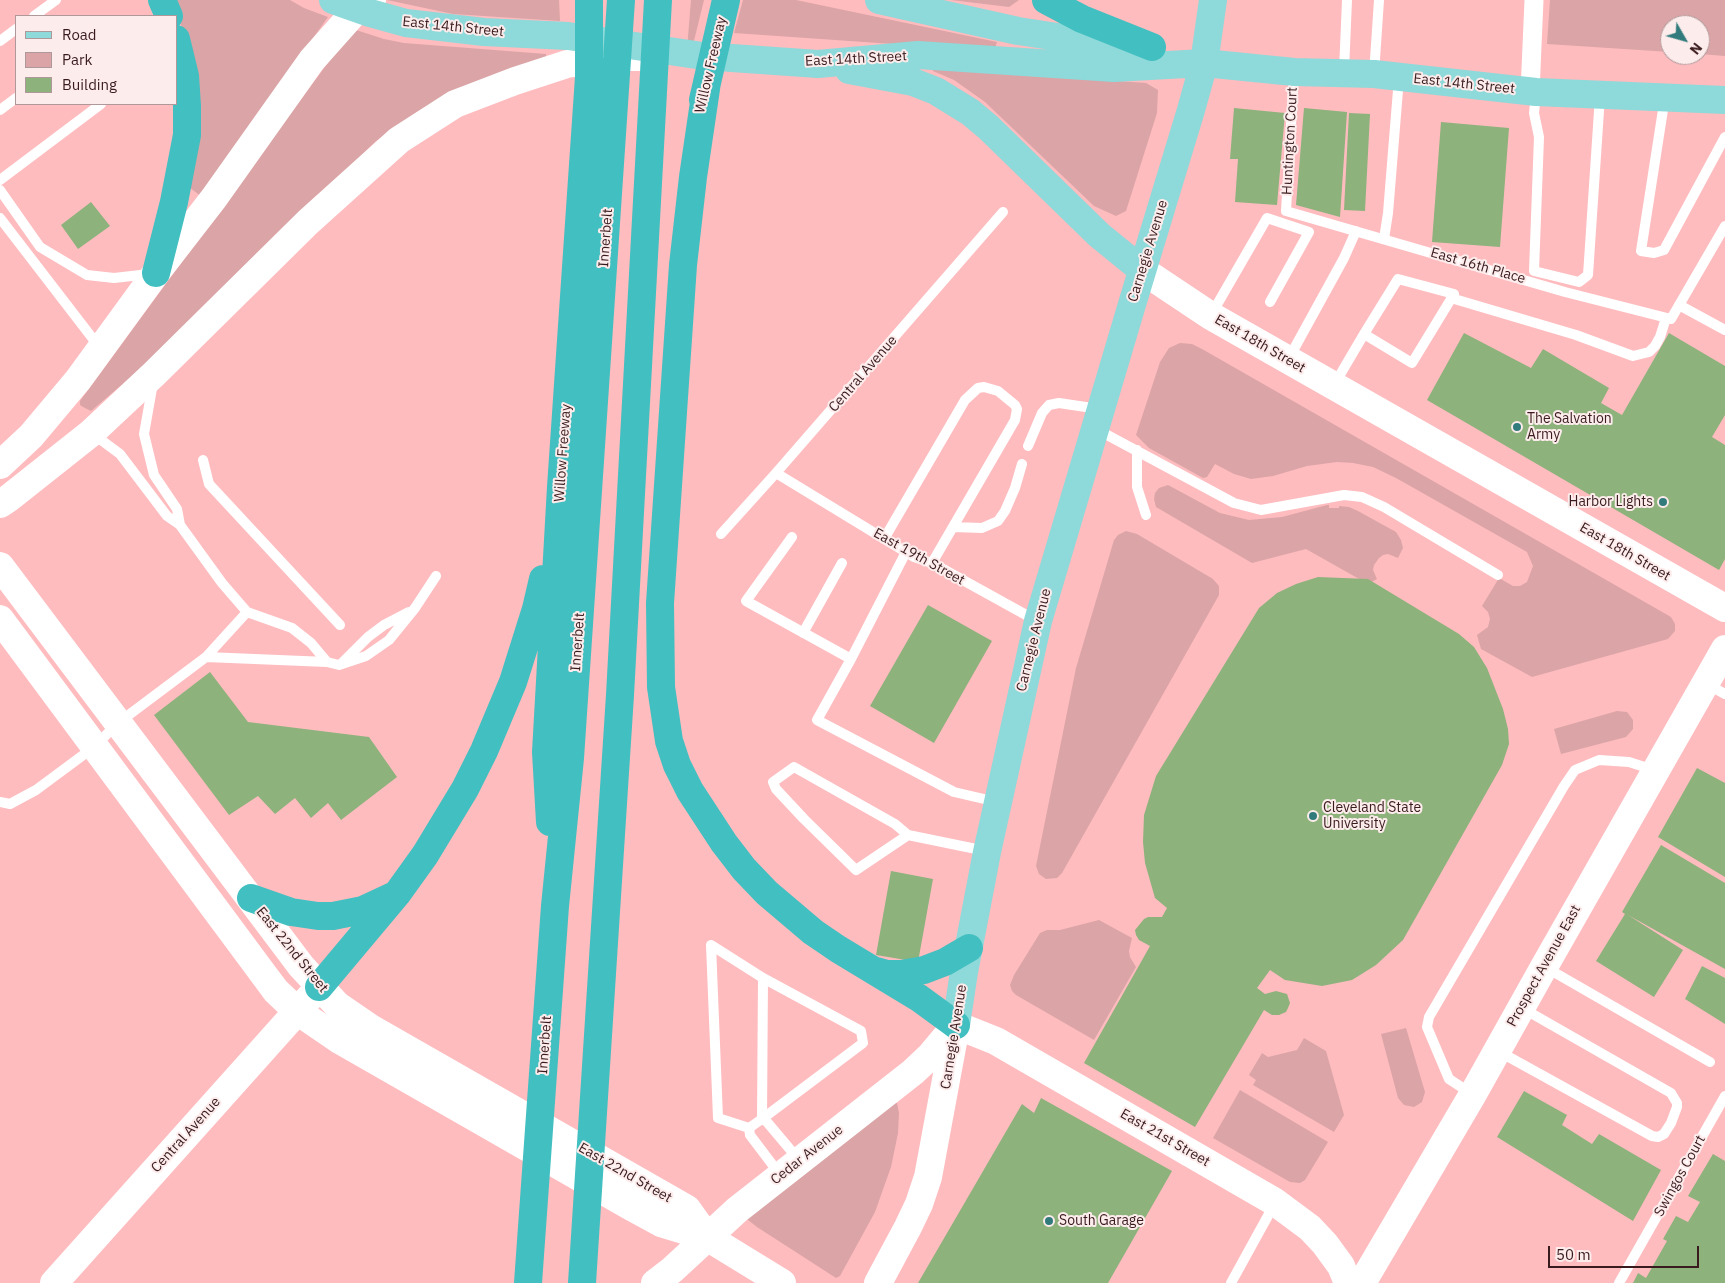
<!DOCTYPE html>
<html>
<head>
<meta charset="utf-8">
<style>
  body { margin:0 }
  #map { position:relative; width:1725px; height:1283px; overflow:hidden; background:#febcbf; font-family:"IBM Plex Sans",sans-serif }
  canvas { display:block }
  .legend { position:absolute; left:15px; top:15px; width:162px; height:90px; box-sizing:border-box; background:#fdecec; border:1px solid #af9899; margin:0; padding:6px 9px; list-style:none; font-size:15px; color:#391b1d }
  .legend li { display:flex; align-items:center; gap:10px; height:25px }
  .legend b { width:25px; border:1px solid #af9899 }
  .north { position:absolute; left:1660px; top:15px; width:50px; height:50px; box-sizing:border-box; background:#fdecec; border:1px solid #af9899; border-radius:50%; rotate:128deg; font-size:14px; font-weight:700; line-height:20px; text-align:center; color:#391b1d }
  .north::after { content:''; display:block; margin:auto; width:18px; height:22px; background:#327b7c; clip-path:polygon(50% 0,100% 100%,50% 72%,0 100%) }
  .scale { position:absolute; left:1548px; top:1246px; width:151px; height:22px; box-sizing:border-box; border:2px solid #391b1d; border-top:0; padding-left:6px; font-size:15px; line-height:18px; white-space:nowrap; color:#391b1d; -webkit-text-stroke:4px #fdecec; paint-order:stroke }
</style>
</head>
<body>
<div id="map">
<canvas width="1725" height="1283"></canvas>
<ul class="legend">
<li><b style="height:6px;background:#8ed9d9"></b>Road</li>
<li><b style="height:14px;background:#dba4a6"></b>Park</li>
<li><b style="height:14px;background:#8db27c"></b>Building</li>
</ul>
<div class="north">N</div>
<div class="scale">50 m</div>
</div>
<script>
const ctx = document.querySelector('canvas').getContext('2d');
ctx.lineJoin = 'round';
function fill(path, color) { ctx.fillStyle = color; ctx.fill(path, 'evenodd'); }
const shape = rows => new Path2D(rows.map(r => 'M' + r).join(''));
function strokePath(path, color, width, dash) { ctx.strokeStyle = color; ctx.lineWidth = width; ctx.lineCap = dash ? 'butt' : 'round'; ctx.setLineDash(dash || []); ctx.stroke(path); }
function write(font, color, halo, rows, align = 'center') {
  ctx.font = font + ' "IBM Plex Sans",sans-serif'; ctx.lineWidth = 4; ctx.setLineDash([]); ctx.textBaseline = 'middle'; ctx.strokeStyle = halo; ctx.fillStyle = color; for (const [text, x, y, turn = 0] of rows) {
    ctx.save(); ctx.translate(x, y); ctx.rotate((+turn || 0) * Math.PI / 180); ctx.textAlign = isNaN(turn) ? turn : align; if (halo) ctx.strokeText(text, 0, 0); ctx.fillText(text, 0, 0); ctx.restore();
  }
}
const green = shape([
  [173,0,290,0,304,8,328,17,201,196,190,188,189,50],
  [387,0,559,0,560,21,453,14],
  [691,0,704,0,692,49,687,49],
  [743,0,796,0,997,42,994,51,734,33],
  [951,0,1019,0,1009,7],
  [1550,0,1725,0,1725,56,1700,54,1700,25,1670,25,1670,52,1547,44],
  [356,30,384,39,404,43,546,54,546,61,445,96,417,112,376,141,152,359,91,411,83,407,80,405,80,401,324,68,340,46],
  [932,68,1146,83,1158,90,1157,113,1126,211,1116,216,1094,206,985,102,954,80,933,71],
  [1180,343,1192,344,1202,349,1671,617,1675,624,1675,631,1668,639,1532,677,1481,649,1477,635,1488,627,1490,619,1488,612,1482,606,1499,578,1513,586,1520,586,1527,582,1533,566,1527,552,1396,478,1373,467,1353,463,1337,462,1307,466,1273,476,1251,479,1234,474,1215,464,1207,477,1203,478,1149,448,1136,435,1160,362,1169,348],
  [1168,485,1220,513,1249,520,1282,517,1327,505,1329,505,1329,508,1339,508,1339,506,1349,507,1358,511,1396,532,1401,540,1403,548,1398,558,1388,554,1383,555,1379,558,1374,565,1373,570,1377,579,1368,584,1306,549,1252,563,1156,507,1154,499,1155,493,1159,488],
  [1126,531,1137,534,1213,579,1219,586,1219,595,1062,873,1057,878,1046,879,1039,874,1036,866,1037,861,1076,668,1114,540,1118,535],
  [1617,711,1627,712,1633,720,1633,729,1626,737,1561,754,1554,729],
  [1099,920,1132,938,1129,951,1130,957,1136,967,1094,1040,1016,995,1012,991,1010,985,1014,975,1040,933,1047,930,1060,930],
  [1406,1028,1425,1092,1422,1102,1414,1107,1404,1105,1398,1098,1381,1034],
  [1304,1038,1326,1051,1344,1115,1334,1132,1253,1085,1256,1080,1249,1075,1262,1053,1268,1057,1297,1050],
  [1240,1090,1328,1142,1305,1180,1300,1183,1290,1182,1213,1138],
  [893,1103,897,1103,899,1113,898,1133,891,1167,875,1212,840,1276,836,1278,757,1227,743,1216]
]);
const building = shape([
  [1234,108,1285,113,1277,205,1235,202,1238,159,1230,159],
  [1304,108,1347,112,1340,217,1296,205],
  [1349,113,1370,114,1365,211,1344,210],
  [1441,122,1509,128,1500,247,1432,242],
  [91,202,110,226,78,249,61,225],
  [1464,333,1531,368,1543,349,1609,388,1601,403,1622,415,1669,333,1725,366,1725,415,1712,437,1725,445,1725,559,1719,570,1427,400],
  [1318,577,1368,579,1459,634,1474,647,1487,668,1503,709,1508,729,1509,744,1502,765,1403,940,1376,965,1352,980,1322,986,1285,980,1270,970,1257,988,1265,994,1276,991,1287,994,1290,1003,1288,1008,1286,1012,1279,1015,1272,1015,1264,1010,1195,1127,1084,1063,1150,946,1139,940,1136,935,1135,930,1144,919,1148,917,1162,917,1167,908,1155,898,1145,863,1143,842,1144,815,1156,776,1259,608,1277,593,1296,584],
  [928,605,992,641,934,743,870,706],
  [210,672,248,722,369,737,397,777,341,820,328,803,311,818,295,798,275,814,258,796,229,815,154,715],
  [1697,768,1725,783,1725,877,1658,837],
  [1661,845,1725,883,1725,969,1628,915,1683,950,1654,997,1596,961,1625,914,1622,912],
  [891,871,933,879,918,962,876,955],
  [1702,966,1725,978,1725,1024,1685,999],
  [1524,1091,1567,1115,1562,1125,1592,1144,1599,1134,1661,1170,1633,1221,1497,1137],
  [1041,1098,1172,1171,1108,1283,918,1283,1022,1104,1034,1113],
  [1713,1154,1725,1161,1725,1283,1633,1283,1638,1273,1646,1278,1667,1241,1663,1239,1676,1216,1688,1222,1700,1202,1688,1196]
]);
const lane = shape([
  [34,16,56,0],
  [0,41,16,29],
  [1344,71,1347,0],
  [1294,74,1286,211,1565,292,1671,319,1725,226],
  [1374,74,1379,0],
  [1536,94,1534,113,1539,137,1534,271,1579,282,1588,275,1600,96],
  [1665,97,1641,251,1654,253,1664,250,1725,137],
  [0,110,16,98],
  [0,180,101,104],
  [0,190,40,247,87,275,114,278,149,274],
  [0,218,100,348],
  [1384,239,1388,213,1399,78],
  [1451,298,1576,335,1633,356,1649,352,1655,346,1660,337,1666,318],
  [1679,305,1725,330],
  [1211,315,1267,218,1309,232,1270,302],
  [1289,358,1344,258,1356,231],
  [153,383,144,434,154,475,177,509,180,525],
  [1334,385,1364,334,1398,279,1454,294,1412,363,1364,334],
  [1096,429,1234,503,1261,510,1344,495,1362,497,1384,507,1498,575],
  [93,434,120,454,167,516,180,525,222,583,247,612,292,628,311,643,327,662],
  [1028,446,1042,413,1049,405,1059,403,1099,409],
  [1137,450,1137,487,1146,515],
  [203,460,209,484,340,625],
  [776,473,914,557,932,563,1037,621],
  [953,527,982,528,998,521,1005,511,1015,488,1022,464],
  [721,534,776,473,1003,212],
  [792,537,746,601,851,659],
  [884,539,965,400,978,388,984,387,998,391,1015,405,1017,409,1015,420,932,563],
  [906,552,851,659,817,720,954,792,997,802],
  [803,633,842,563],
  [206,657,327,662,339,665,366,656,389,640,415,608,436,576],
  [342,663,368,637,384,625,409,612],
  [1705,683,1725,694],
  [0,802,10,804,36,790,94,747,118,723,206,657,247,612],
  [908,835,856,870,804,819,776,789,773,782,794,767,895,824,908,835,986,851],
  [1545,967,1710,1062],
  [1498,1051,1652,1136,1658,1137,1664,1134,1671,1123,1677,1107,1677,1103,1671,1093,1522,1008],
  [1472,1094,1449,1079,1427,1027,1429,1017,1564,786,1575,770,1599,760,1629,762,1654,770],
  [762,1119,863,1043,861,1031,763,978],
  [749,1128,718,1118,711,945,763,978,762,1119],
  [781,1176,750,1135,749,1128,762,1119,767,1122,799,1160],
  [1231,1283,1275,1203],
  [1619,1283,1725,1096]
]);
const street = shape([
  [1530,92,1534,0]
]);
const secondary = shape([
  [1142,270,1211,316,1725,608],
  [0,465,31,436,78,380,156,273,214,198,312,60,352,15,372,0],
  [0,504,9,498,91,433,154,374,308,222,399,140,455,104,515,81,567,64,614,57,641,57],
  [0,566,301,966,337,1005,372,1029,687,1209,707,1237],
  [0,619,267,979,276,991,297,1011,338,1039,630,1206,661,1223,707,1237,782,1283],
  [956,1025,996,1041,1275,1202,1310,1228,1325,1244,1341,1266,1348,1283],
  [54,1283,310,997],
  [655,1283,672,1270,737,1210,913,1072,930,1056,956,1025],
  [878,1283,908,1227,919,1204,928,1177,956,1026],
  [1362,1283,1473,1094,1544,967,1725,649]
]);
const primary = shape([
  [333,0,370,13,406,23,484,32,568,36,703,56,818,64,918,55,1114,68,1204,63,1294,72,1374,74,1536,92,1725,100],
  [879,0,1018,31,1084,41,1140,46],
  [849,70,913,82,936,91,970,112,988,127,1099,235,1142,270],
  [956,1025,964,972,987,852,1038,621,1133,301,1191,110,1204,63,1213,0]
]);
const highway = shape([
  [162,0,169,16],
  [1046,0,1082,19,1152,47],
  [707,82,693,177,683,265,660,603,661,687,669,741,677,765,690,791,724,843,744,869,767,893,813,932,838,949,919,998,956,1025],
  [703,100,726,0],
  [156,273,174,202,187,135,187,106,185,76,176,39],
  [550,822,546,752,561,487,589,77,589,0],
  [251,898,291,912,318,916,333,916,363,910,393,896],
  [876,971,887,974,901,974,924,970,945,962,969,948],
  [319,987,397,894,425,855,465,789,484,751,513,682,536,609,543,579],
  [528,1283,555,906,570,758,621,0],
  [582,1283,620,695,658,0]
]);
const markers = [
  [1517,427,5,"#327b7c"],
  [1663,502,5,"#327b7c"],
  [1313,816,5,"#327b7c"],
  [1049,1221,5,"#327b7c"]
];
const streetNames = [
  ["East 14th Street",453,27,6],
  ["East 14th Street",856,59,-3],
  ["Willow Freeway",711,65,-77],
  ["East 14th Street",1464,84,6],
  ["Huntington Court",1290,141,-87],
  ["Innerbelt",606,238,-86],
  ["Carnegie Avenue",1148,251,-73],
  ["East 16th Place",1478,266,16],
  ["East 18th Street",1260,344,30],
  ["Central Avenue",863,374,-49],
  ["Willow Freeway",563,453,-86],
  ["East 18th Street",1625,552,30],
  ["East 19th Street",919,557,29],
  ["Carnegie Avenue",1034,640,-76],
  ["Innerbelt",578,642,-86],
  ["East 22nd Street",292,950,51],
  ["Prospect Avenue East",1544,966,-61],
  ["Carnegie Avenue",954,1037,-81],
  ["Innerbelt",545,1045,-86],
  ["Central Avenue",186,1135,-48],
  ["East 21st Street",1165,1138,30],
  ["Cedar Avenue",807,1155,-38],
  ["East 22nd Street",625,1173,30],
  ["Swingos Court",1680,1176,-61]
];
const poiNames = [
  ["The Salvation",1527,419],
  ["Army",1527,435],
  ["Harbor Lights",1653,502,"right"],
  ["Cleveland State",1323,808],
  ["University",1323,824],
  ["South Garage",1059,1221]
];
fill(green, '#dba4a6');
fill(building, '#8db27c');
strokePath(lane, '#fff', 10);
strokePath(street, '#fff', 19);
strokePath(secondary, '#fff', 28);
strokePath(primary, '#8ed9d9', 28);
strokePath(highway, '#42bfc0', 28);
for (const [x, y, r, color] of markers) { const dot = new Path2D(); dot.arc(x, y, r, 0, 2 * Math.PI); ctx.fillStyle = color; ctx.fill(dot); strokePath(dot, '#fdecec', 2); }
write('14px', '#391b1d', '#fdecec', streetNames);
write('14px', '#391b1d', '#fdecec', poiNames, 'left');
</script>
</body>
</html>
